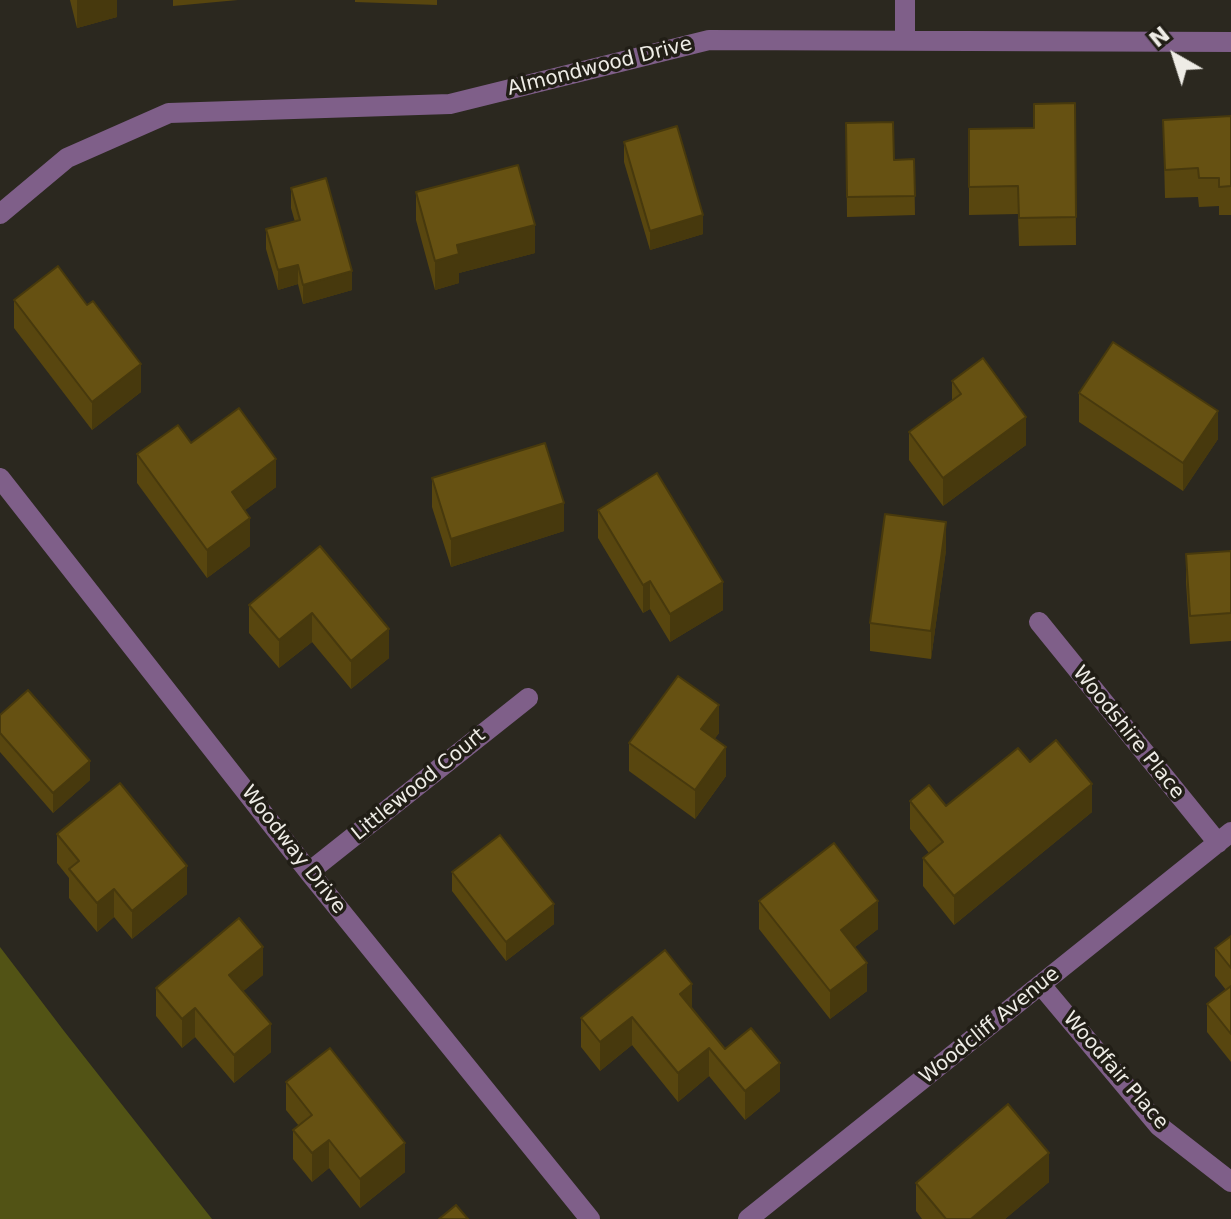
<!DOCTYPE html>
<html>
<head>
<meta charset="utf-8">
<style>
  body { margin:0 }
  #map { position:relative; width:1231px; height:1219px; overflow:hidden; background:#2b281f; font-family:"DejaVu Sans",sans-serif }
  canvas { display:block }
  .north { position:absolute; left:1135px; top:16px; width:80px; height:80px; -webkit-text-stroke:6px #211e16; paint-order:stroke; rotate:321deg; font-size:22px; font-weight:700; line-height:32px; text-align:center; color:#eeece6 }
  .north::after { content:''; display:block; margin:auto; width:28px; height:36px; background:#eeece6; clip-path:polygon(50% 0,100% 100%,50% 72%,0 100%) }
</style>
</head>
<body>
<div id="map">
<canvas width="1231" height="1219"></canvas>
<div class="north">N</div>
</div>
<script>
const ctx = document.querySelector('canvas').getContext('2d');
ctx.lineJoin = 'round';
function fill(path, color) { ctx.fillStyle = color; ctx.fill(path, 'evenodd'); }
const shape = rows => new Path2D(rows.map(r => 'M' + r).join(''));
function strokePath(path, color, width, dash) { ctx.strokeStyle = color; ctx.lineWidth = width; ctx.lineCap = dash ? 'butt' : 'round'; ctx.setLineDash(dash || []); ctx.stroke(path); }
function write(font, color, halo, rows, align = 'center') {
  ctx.font = font + ' "DejaVu Sans",sans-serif'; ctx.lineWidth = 7; ctx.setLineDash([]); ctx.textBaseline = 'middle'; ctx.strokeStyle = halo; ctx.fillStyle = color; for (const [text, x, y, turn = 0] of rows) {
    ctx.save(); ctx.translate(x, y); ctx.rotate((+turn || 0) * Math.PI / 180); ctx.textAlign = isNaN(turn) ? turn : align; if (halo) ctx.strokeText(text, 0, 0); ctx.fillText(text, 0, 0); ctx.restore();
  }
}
const forest = shape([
  [0,947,64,1031,212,1219,0,1219]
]);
const minor = shape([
  [905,40,905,0],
  [0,214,67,158,169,113,450,104,709,40,1231,42],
  [0,478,309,872,590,1219],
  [1039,622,1218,843],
  [309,872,528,698],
  [1041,985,1159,1126,1231,1182],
  [748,1219,1231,832]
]);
const wall = shape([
  [70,0,117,0,117,17,77,28],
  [173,0,238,0,173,6],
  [355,0,437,0,437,5,355,2],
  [1075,103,1076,245,1019,246,1018,214,969,215,969,129,1034,128],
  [1231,116,1231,215,1219,215,1219,206,1199,207,1198,197,1165,198,1163,120],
  [846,123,894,160,914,159,915,215,847,217],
  [624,142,703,234,650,250,624,162],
  [291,188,352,290,303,304,298,284,278,290,266,249,266,229,295,222,291,208],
  [416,192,535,253,459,273,459,283,435,290,416,220],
  [14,300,87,305,141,392,92,430,14,328],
  [952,381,1026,445,943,506,909,460,909,432,952,400],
  [1079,393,1218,439,1183,491,1079,422],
  [191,443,276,487,245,510,250,546,207,578,137,483,137,454],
  [432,478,564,531,451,567,432,507],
  [598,510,723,610,670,642,650,609,643,613,598,538],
  [320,546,389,658,351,689,312,642,279,668,249,633,249,605],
  [946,550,931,659,870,651,870,623],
  [1231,551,1231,641,1190,644,1186,582,1186,554],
  [0,715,90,780,53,813,0,752],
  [719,733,714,739,726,776,695,819,629,771,629,743],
  [1030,762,1092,812,954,925,923,886,923,858,929,853,910,829,910,801,946,806],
  [57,834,187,894,132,939,114,917,97,932,69,898,69,878,57,863],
  [452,872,554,924,506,961,452,891],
  [759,901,878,929,855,947,867,991,830,1019,759,929],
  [1231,936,1231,1062,1207,1032,1207,1004,1226,990,1215,976,1215,948],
  [263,975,243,991,271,1052,234,1083,195,1037,182,1048,156,1016,156,988],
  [692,1008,725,1049,780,1091,745,1120,709,1076,678,1102,632,1045,600,1071,581,1047,581,1018],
  [286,1082,405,1172,360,1208,329,1168,312,1182,293,1159,293,1130,299,1126,286,1110],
  [1049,1182,1005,1219,922,1219,916,1211,916,1183]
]);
const shadedWall = shape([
  [77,0,117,0,117,17,77,28],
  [703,215,703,234,650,250,650,231],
  [535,225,535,253,459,273,459,283,435,290,435,261,457,245],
  [298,265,298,284,278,290,278,270],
  [352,271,352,290,303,304,303,285],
  [141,364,141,392,92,430,92,402],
  [1218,411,1218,439,1183,491,1183,463],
  [1026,417,1026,445,943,506,943,478],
  [276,459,276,487,232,520,232,492],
  [564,503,564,531,451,567,451,539],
  [250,518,250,546,207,578,207,550],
  [946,522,946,550,931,659,931,631],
  [650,581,650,609,643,613,643,585],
  [723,582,723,610,670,642,670,614],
  [312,613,312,642,279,668,279,640],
  [389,629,389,658,351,689,351,661],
  [719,705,719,733,701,758,701,729],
  [726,747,726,776,695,819,695,790],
  [90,761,90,780,53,813,53,793],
  [1092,784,1092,812,954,925,954,896],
  [187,866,187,894,132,939,132,911],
  [114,889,114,917,97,932,97,903],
  [878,901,878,929,841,958,841,930],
  [554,904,554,924,506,961,506,942],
  [263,947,263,975,229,1003,229,975],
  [867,963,867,991,830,1019,830,991],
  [692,984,692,1012,680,994],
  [195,1008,195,1037,182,1048,182,1019],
  [632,1017,632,1045,600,1071,600,1042],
  [271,1024,271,1052,234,1083,234,1055],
  [709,1048,709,1076,678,1102,678,1073],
  [780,1063,780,1091,745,1120,745,1091],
  [329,1140,329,1168,312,1182,312,1153],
  [405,1143,405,1172,360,1208,360,1179],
  [1049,1153,1049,1182,1005,1219,971,1219]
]);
const building = shape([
  [1075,103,1076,217,1019,218,1018,186,969,187,969,129,1034,128,1034,104,1075,103],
  [1231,116,1231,186,1219,187,1219,178,1199,178,1198,168,1165,170,1163,120,1231,116],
  [893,122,894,160,914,159,915,196,847,197,846,123,893,122],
  [677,126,703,215,650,231,624,142,677,126],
  [518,165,535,225,457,245,459,254,435,261,416,192,518,165],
  [326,178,352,271,303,285,298,265,278,270,266,229,300,220,291,188,326,178],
  [58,266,87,305,93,301,141,364,92,402,14,300,58,266],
  [1113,342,1218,411,1183,463,1079,393,1113,342],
  [983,358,1026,417,943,478,909,432,961,394,952,381,983,358],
  [239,408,276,459,232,492,250,518,207,550,137,454,178,425,191,443,239,408],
  [545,443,564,503,451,539,432,478,545,443],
  [657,473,723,582,670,614,650,581,643,585,598,510,657,473],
  [885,514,946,522,931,631,870,623,885,514],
  [320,546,389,629,351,661,312,613,279,640,249,605,320,546],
  [1231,551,1231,613,1190,616,1186,554,1231,551],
  [678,676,719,705,701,729,726,747,695,790,629,743,678,676],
  [28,690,90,761,53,793,0,733,0,715,28,690],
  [1056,740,1092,784,954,896,923,858,943,842,910,801,929,785,946,806,1018,748,1030,762,1056,740],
  [120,783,187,866,132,911,114,889,97,903,69,869,79,861,57,834,120,783],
  [500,835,554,904,506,942,452,872,500,835],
  [834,843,878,901,841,930,867,963,830,991,759,901,834,843],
  [239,918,263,947,229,975,271,1024,234,1055,195,1008,182,1019,156,988,239,918],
  [1231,936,1231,968,1215,948,1231,936],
  [665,950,692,984,680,994,725,1049,751,1028,780,1063,745,1091,709,1048,678,1073,632,1017,600,1042,581,1018,665,950],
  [1231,986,1231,1034,1207,1004,1231,986],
  [330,1048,405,1143,360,1179,329,1140,312,1153,293,1130,312,1115,286,1082,330,1048],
  [1008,1104,1049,1153,971,1219,946,1219,916,1183,1008,1104],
  [456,1205,468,1219,439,1219,456,1205]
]);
const streetNames = [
  ["Almondwood Drive",600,67,-14],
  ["Woodshire Place",1128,733,51],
  ["Littlewood Court",419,785,-39],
  ["Woodway Drive",293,850,52],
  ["Woodcliff Avenue",990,1026,-39],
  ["Woodfair Place",1115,1071,49]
];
fill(forest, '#525315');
strokePath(minor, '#7f5f89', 20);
fill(wall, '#58460f');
fill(shadedWall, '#47390d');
fill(building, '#665112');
strokePath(building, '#47390d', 2);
write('20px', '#eeece6', '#211e16', streetNames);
</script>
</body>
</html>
